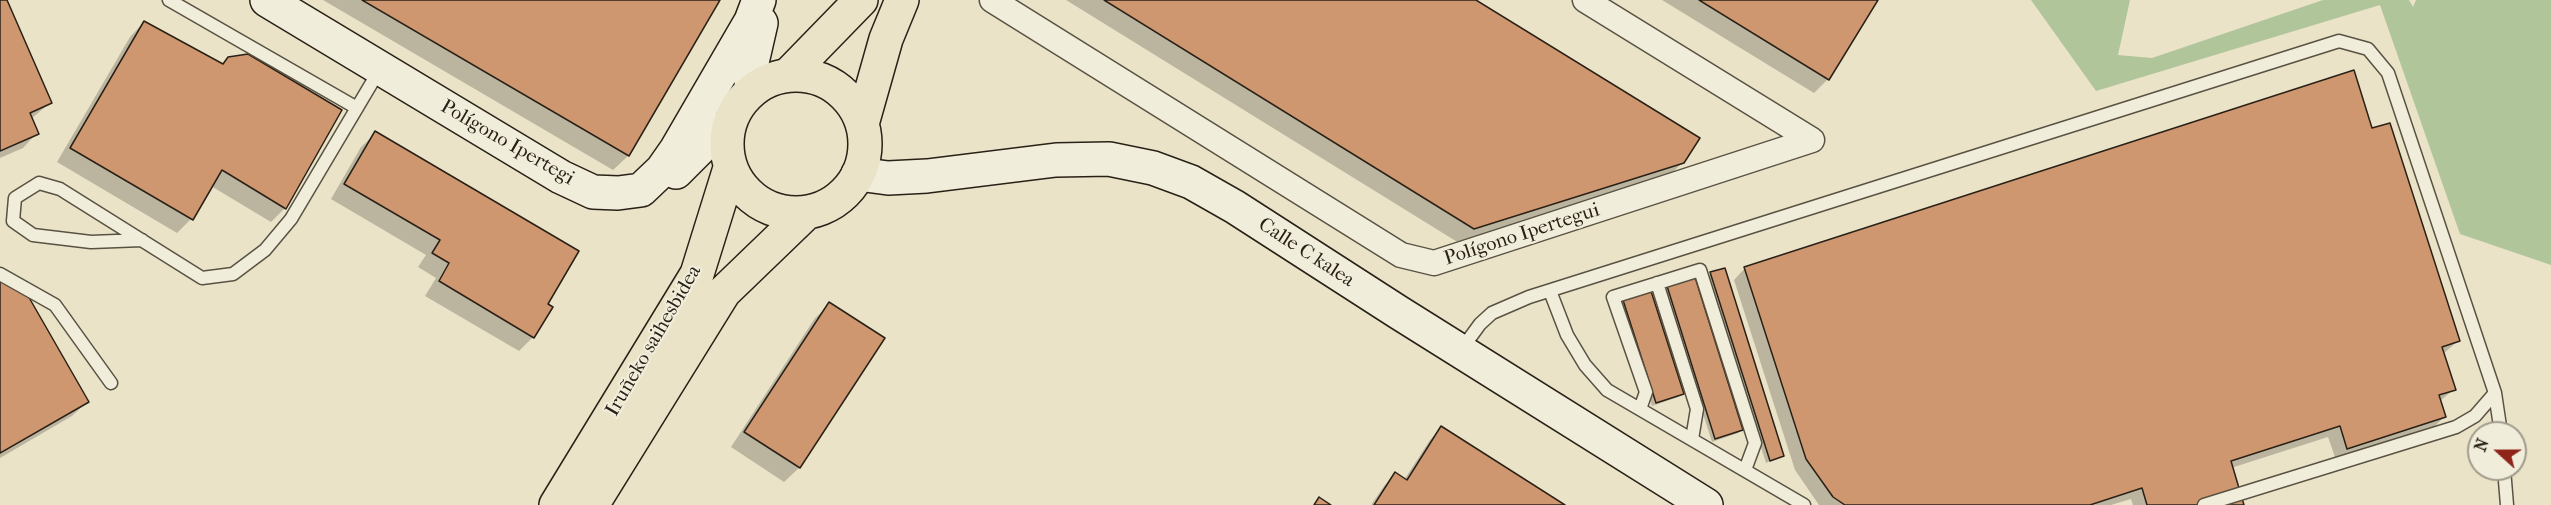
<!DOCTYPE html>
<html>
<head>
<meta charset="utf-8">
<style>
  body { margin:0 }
  #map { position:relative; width:2551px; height:505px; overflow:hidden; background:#eae3c8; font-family:"IM FELL French Canon",serif }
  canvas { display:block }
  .north { position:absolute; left:2467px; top:421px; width:60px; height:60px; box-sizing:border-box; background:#f1eddb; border:2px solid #a19b8d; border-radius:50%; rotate:291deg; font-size:16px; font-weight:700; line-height:24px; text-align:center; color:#292117 }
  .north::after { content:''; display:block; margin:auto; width:21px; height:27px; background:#8f2418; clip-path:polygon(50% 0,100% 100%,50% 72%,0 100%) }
</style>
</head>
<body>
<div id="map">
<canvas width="2551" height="505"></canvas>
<div class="north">N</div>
</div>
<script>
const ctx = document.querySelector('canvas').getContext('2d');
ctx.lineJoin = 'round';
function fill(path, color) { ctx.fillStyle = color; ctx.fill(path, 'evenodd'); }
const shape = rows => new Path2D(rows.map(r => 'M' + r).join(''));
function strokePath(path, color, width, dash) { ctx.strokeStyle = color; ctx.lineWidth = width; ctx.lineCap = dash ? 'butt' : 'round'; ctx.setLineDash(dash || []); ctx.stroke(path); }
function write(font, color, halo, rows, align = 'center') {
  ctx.font = font + ' "IM FELL French Canon",serif'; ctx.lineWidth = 4.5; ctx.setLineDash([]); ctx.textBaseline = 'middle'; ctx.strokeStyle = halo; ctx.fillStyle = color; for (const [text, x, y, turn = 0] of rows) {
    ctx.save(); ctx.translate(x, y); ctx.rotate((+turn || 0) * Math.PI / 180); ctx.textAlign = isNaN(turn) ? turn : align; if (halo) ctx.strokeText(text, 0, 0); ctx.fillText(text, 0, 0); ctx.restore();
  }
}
const green = shape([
  [2031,0,2130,0,2118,55,2152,58,2323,0,2409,0,2413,7,2416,0,2551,0,2551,265,2460,234,2380,5,2096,91]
]);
const shadow = shape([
  [0,0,5,0,50,103,31,119,37,133,23,148,0,158],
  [323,0,719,0,628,156,613,170],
  [1066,0,1473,0,1683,162,1668,177,1459,243],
  [1662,0,1876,0,1828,79,1814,93],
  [144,22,222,66,285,208,271,222,211,186,191,219,177,233,57,162,130,37],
  [2371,130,2458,341,2443,354,2454,389,2439,402,2444,417,2433,428,2336,460,2328,437,2231,468,2243,505,2133,505,2131,499,2111,505,1819,505,1795,470,1734,280,1745,268],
  [376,133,546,304,533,337,519,351,425,296,436,278,418,267,426,255,331,199,361,147],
  [1711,274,1782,455,1766,463,1707,277],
  [1694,279,1741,430,1738,433,1712,442,1664,291,1667,288],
  [0,282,87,402,72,416,0,458],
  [1624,302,1682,394,1678,397,1652,406,1621,305],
  [830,304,883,339,799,468,784,482,731,447,815,318],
  [1441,428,1562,505,1371,505,1384,486,1395,474,1404,480,1430,440]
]);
const building = shape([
  [0,0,7,0,52,103,30,113,39,134,0,151,0,0],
  [362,0,720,0,629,156,362,0],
  [1104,0,1476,0,1700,138,1684,163,1474,229,1104,0],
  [1699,0,1878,0,1829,80,1699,0],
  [144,21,223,64,228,57,248,54,342,110,286,209,222,170,193,220,70,148,144,21],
  [2354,70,2372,128,2390,123,2460,341,2442,347,2456,390,2439,395,2446,417,2347,449,2340,426,2231,461,2244,505,2147,505,2142,488,2090,505,1845,505,1833,497,1806,459,1744,267,2354,70],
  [375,131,579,251,548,304,553,307,534,338,439,281,449,263,432,253,440,240,344,184,375,131],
  [1725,268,1784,456,1770,461,1710,272,1725,268],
  [1695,277,1743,430,1715,439,1667,286,1695,277],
  [0,280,27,294,89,402,0,453,0,280],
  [1651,291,1684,394,1656,403,1623,300,1651,291],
  [829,302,885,338,800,468,744,432,829,302],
  [1441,426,1565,505,1374,505,1395,472,1407,480,1441,426],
  [1319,497,1331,505,1314,505,1319,497]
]);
const lane = shape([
  [169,0,357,108],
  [142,240,91,242,33,235,13,221,15,198,39,183,60,189,202,278,233,274,265,250,291,219,380,69],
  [0,274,55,305,111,383],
  [1657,283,1697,409,1692,439],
  [1550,291,1567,335,1585,365,1607,390,1804,505],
  [1461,350,1480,324,1492,313,1529,297,2339,41,2368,49,2388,73,2495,393,2475,416,2456,427,2204,505],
  [2495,393,2501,433],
  [1640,409,1646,392,1613,297,1700,270,1755,443,1745,470],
  [2504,469,2507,505]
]);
const street = shape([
  [992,0,1401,255,1434,263,1812,140,1585,0]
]);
const secondary = shape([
  [267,0,561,177,593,192,618,193,641,190,662,170,676,150,751,21,759,0],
  [752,90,750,71,761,23],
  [676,172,710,138,729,125],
  [858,174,888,178,927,176,1056,160,1109,159,1153,168,1191,182,1235,207,1398,312,1706,505]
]);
const highway = shape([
  '727 144a69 69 0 1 1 138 0a69 69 0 1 1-138 0Z',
  [788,75,861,0],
  [862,124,886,39,902,0],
  [556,505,697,274,730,168],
  [592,505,724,292,806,213]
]);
const streetNames = [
  ["Polígono Ipertegi",507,143,30],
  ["Polígono Ipertegui",1522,235,-18],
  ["Calle C kalea",1306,253,33],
  ["Iruñeko saihesbidea",654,341,-60]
];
fill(green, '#b1c59a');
fill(shadow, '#0003');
fill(building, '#cf9770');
strokePath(building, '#292117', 1.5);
strokePath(lane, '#595243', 15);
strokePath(street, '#595243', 27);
strokePath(secondary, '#292117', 36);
strokePath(highway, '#292117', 36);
strokePath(lane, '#f1eddb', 12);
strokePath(street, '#f1eddb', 24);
strokePath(secondary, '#f1eddb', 33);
strokePath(highway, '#eae3c8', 33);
write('20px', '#292117', '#f1eddb', streetNames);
</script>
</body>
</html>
